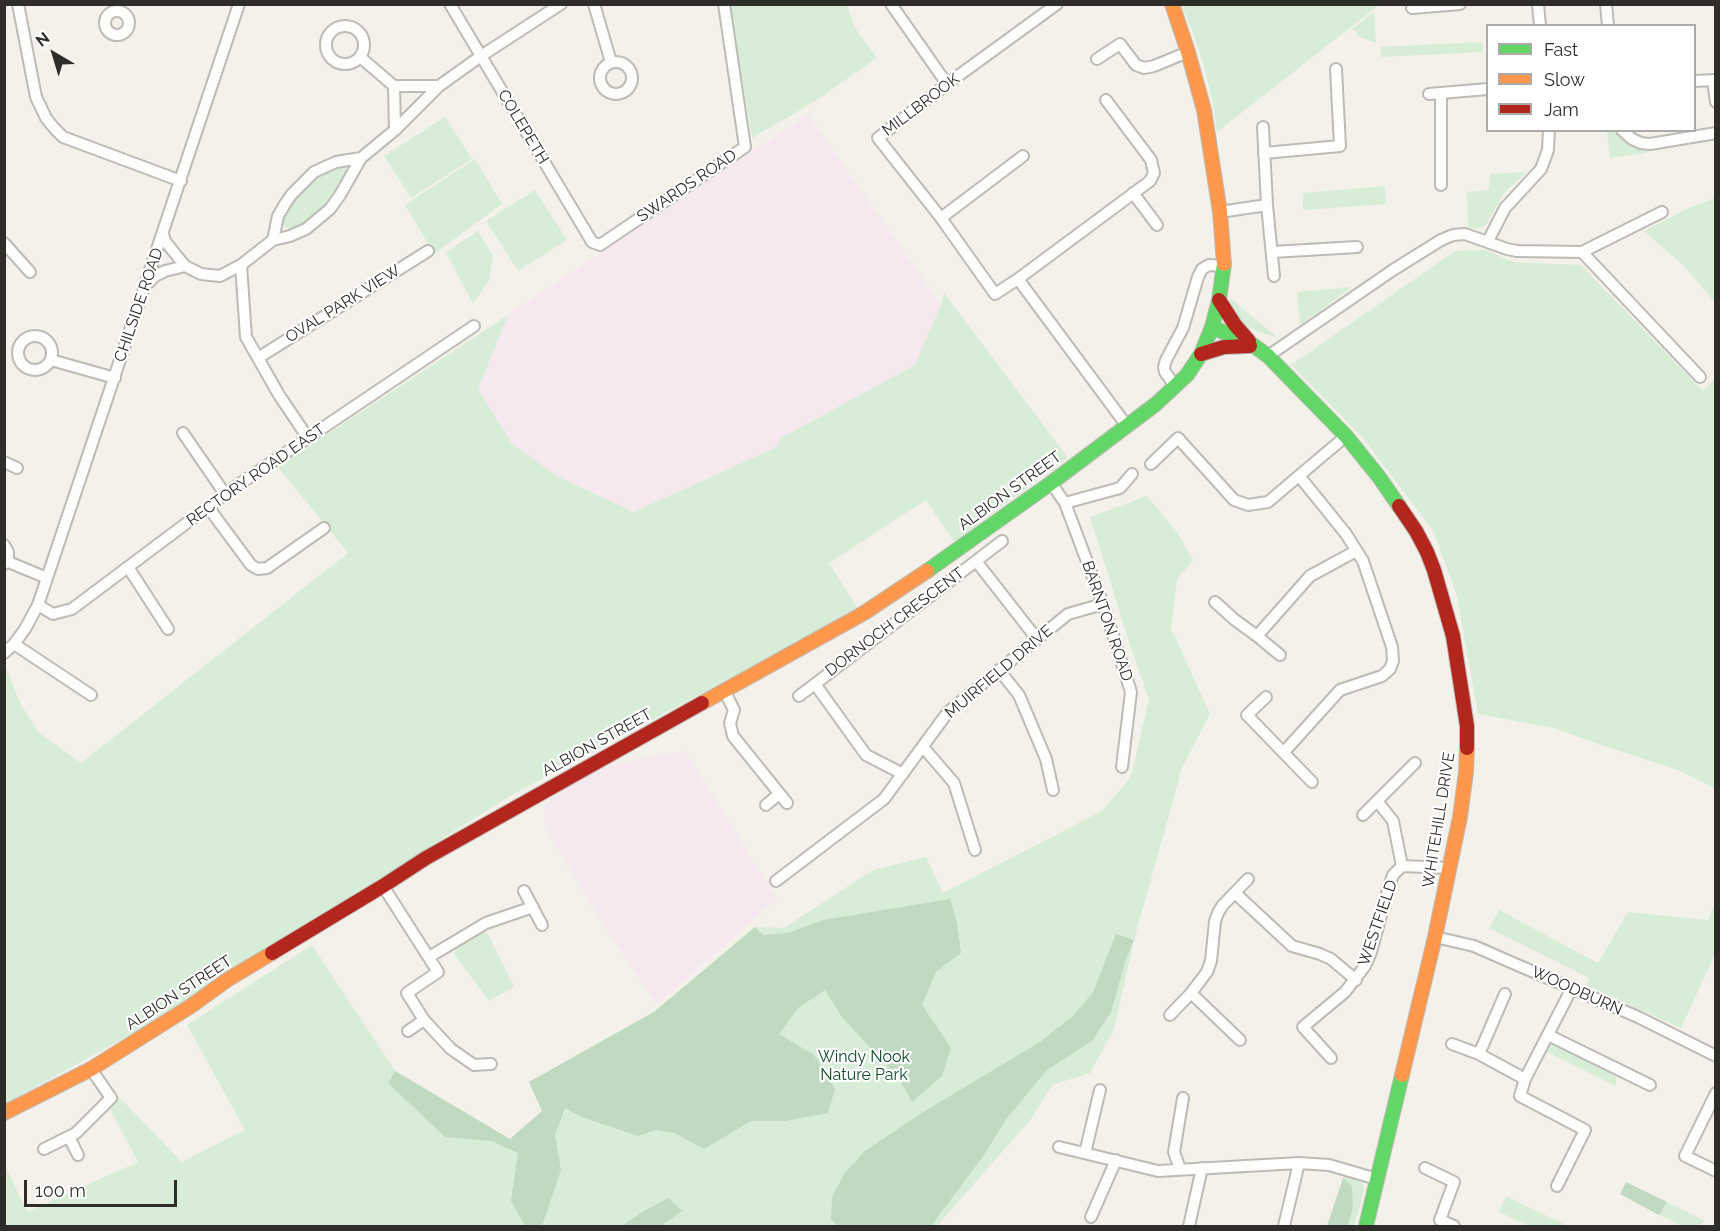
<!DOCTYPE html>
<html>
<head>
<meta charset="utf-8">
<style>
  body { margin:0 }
  #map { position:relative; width:1720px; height:1231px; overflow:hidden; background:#f4f1ea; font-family:Raleway,sans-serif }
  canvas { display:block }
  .frame { position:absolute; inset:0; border:6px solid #2f2d29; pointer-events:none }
  .legend { position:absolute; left:1486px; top:24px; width:210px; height:108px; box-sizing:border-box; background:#fff; border:2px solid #acaba9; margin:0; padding:8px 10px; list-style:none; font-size:18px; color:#2f2d29 }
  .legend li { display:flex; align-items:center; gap:12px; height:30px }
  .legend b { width:30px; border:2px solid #acaba9 }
  .north { position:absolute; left:24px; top:24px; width:60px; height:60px; -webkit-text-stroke:4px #fff; paint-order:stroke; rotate:322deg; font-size:16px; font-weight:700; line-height:24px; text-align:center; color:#2f2d29 }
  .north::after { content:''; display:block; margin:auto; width:21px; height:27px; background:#2f2d29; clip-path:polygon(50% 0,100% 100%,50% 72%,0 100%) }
  .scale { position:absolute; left:24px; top:1180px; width:153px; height:27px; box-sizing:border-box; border:3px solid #2f2d29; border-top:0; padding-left:8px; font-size:18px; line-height:21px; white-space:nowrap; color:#2f2d29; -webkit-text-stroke:4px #fff; paint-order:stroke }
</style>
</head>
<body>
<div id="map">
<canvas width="1720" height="1231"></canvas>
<div class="frame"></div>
<ul class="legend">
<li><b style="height:8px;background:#63d668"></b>Fast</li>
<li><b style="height:8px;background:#ff974d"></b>Slow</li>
<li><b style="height:8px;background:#b3261e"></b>Jam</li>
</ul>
<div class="north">N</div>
<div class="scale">100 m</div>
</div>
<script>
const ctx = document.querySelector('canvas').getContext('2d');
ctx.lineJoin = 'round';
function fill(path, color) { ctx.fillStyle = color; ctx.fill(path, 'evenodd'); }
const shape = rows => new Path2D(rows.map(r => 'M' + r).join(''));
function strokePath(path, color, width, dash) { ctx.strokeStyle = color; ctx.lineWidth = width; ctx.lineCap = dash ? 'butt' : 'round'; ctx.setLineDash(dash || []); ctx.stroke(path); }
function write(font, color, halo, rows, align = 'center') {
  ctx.font = font + ' Raleway,sans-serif'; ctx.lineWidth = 4.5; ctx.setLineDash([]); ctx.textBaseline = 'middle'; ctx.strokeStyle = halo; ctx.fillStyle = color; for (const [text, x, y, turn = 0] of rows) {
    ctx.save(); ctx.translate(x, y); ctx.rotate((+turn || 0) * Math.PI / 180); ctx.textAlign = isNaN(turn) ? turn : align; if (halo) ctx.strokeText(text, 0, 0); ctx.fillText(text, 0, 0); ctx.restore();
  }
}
const education = shape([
  [808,114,941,305,915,365,781,438,778,447,634,512,566,545,478,389,508,315],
  [685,751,777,899,657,1005,610,935,544,826,544,805,575,781,601,769,644,758]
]);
const green = shape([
  [730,5,847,5,855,28,877,58,812,103,752,138],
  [1181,5,1379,5,1217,132,1212,99,1204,66,1192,30],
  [1374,12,1376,43,1358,36,1356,30,1351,30],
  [1482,42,1483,52,1381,57,1380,47],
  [445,117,472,159,411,198,384,156],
  [1607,131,1616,131,1641,148,1654,149,1645,153,1610,158],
  [475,159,502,204,434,254,405,205],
  [337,167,344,167,348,170,327,204,315,215,295,228,289,229,285,227,283,224,283,217,289,206,306,184,325,170],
  [1527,172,1504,193,1486,225,1477,229,1468,227,1467,192,1489,190,1490,174],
  [1385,186,1386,204,1303,210,1303,193],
  [535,190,567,240,518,271,486,221],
  [1715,198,1716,198,1715,302,1683,265,1644,231,1689,208],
  [478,231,493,256,489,280,473,304,446,252],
  [1485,250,1513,262,1581,265,1703,391,1715,379,1715,788,1678,770,1598,744,1554,728,1478,714,1457,596,1434,532,1363,438,1291,365,1455,251],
  [1352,287,1300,325,1297,292],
  [944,293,1068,458,954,542,926,500,829,563,857,607,805,638,510,796,153,1022,5,1104,4,662,20,703,39,733,81,763,348,553,278,467,508,315,478,389,512,444,558,477,634,512,777,447,781,438,915,365,941,305],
  [1230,298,1278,338,1256,331,1241,322,1232,307],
  [1147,496,1177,532,1193,560,1177,579,1171,628,1210,714,1182,768,1134,940,1114,1029,1090,1073,1052,1085,1031,1119,937,1226,5,1226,4,1163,27,1212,138,1162,109,1107,120,1098,182,1162,245,1130,187,1025,312,945,395,1071,510,1139,542,1111,529,1082,655,1011,755,927,784,928,873,870,926,857,943,893,1102,811,1131,777,1149,699,1132,651,1090,517],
  [1715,904,1715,954,1681,1028,1586,985,1590,978,1489,928,1499,910,1598,963,1628,912,1708,920],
  [483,931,488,934,514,987,489,1001,454,954,456,948],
  [1554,1045,1609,1071,1616,1077,1616,1086,1545,1051,1549,1046],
  [1345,1174,1356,1177,1365,1188,1354,1226,1348,1226,1353,1207,1343,1178],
  [1506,1196,1568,1226,1529,1226,1499,1212],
  [1667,1202,1704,1220,1700,1226,1682,1226,1659,1215]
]);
const forest = shape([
  [950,899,957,922,961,953,936,972,922,1005,951,1048,942,1076,912,1102,899,1079,841,1016,825,990,798,1008,779,1034,814,1055,835,1089,828,1113,785,1121,751,1121,704,1149,675,1133,656,1130,638,1136,582,1117,565,1108,555,1135,561,1170,542,1226,525,1226,511,1201,518,1153,492,1141,445,1137,388,1083,395,1071,510,1139,542,1111,529,1082,654,1012,755,927,763,935,788,933,823,920],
  [1116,934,1134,940,1126,959,1111,1012,1092,1041,1047,1070,1007,1118,984,1155,931,1226,838,1226,831,1220,832,1197,845,1173,865,1151,920,1114,1040,1042,1074,1015,1093,992],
  [1343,1178,1352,1186,1353,1207,1348,1226,1327,1226],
  [1626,1182,1667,1202,1659,1215,1620,1194],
  [668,1198,682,1211,661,1226,621,1226,644,1211]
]);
const street = shape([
  [18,4,36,97,46,118,54,128,63,137,181,181],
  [450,4,592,242,600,245,745,147,724,4],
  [594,4,611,62],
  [891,4,947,84],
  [1057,4,947,84,878,138,941,218,995,294,1018,279,1150,181,1154,173,1151,160,1106,100],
  [1538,4,1540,26],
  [1606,4,1608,26],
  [1412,8,1460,4],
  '105 23a12 12 0 1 1 24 0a12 12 0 1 1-24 0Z',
  '326 45a19 19 0 1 1 38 0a19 19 0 1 1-38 0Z',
  [360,57,394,86,395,130],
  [1097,59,1120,44,1136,65,1144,68,1154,66,1188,52],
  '600 78a16 16 0 1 1 32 0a16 16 0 1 1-32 0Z',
  [1713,80,1716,102],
  [1694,81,1716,80],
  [394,86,439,86],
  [1441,93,1441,185],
  [1429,94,1488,89],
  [1263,127,1267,205,1274,276],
  [1622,130,1632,139,1641,143,1650,144,1716,133],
  [1264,153,1340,146,1336,69],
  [1133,193,1157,225],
  [1220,212,1267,205],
  [941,218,1023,156],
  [163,234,165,241,185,266,201,274,220,276,241,265,273,240,290,236,306,229,330,209,340,195,361,158,395,130,439,86,481,56,561,4],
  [273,240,278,216,285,204,292,194,314,172,336,162,361,158],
  [1488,241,1505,208,1541,169,1548,150,1549,130],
  [4,243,30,272],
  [1272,252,1357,247],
  [1582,252,1700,377],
  [241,265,246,337,279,395,308,438],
  [1018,279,1127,426],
  [148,283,155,276,165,271,185,266],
  '18 353a17 17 0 1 1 34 0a17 17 0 1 1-34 0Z',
  [1268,356,1393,270,1441,240,1453,235,1465,234,1507,249,1517,251,1582,252,1662,212],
  [258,358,428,251],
  [51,360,115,378],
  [1175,386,1165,372,1164,367,1166,360,1183,328,1198,277,1202,269,1209,265,1224,266],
  [183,433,225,494],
  [4,462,17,468],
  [1151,464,1178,438,1234,500,1248,505,1268,502,1346,436],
  [1051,483,1065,503,1103,604,1131,692,1122,767],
  [1065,503,1120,488,1132,474],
  [208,507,251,565,258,569,267,568,324,528],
  [4,545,8,552,8,557,4,564],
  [6,561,47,578],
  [976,561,1002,541],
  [128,567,168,629],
  [1215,602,1235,620,1257,636],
  [38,605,53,614,72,609,232,489,474,326],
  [14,644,91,695],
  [4,653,14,644,25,629,38,605,239,4],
  [1280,655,1257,636,1310,576,1356,551],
  [999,670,1019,695,1046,759,1053,790],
  [724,690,734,710,730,723,733,736,787,803],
  [799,696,815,684],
  [1266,697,1247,715,1312,782],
  [923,747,954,783,975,850],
  [1284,752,1340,690,1382,676,1390,669,1393,661,1392,647,1363,561,1346,534,1300,477],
  [903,774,866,755,815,684,976,561,1037,639],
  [1377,801,1393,821,1402,866],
  [766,805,779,794],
  [1363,815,1415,763],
  [776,881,884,799,948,712,1068,614,1103,604],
  [383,886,438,972,407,993,424,1020,451,1049,474,1065,491,1064],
  [524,891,542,925],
  [1235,893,1292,946,1320,954,1331,959,1356,980],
  [1435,937,1474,946,1499,957,1638,1017,1716,1056],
  [429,957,486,923,533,907],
  [1191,993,1240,1040],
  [1170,1015,1191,993,1207,972,1211,961,1215,921,1218,913,1222,906,1248,879],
  [408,1031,424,1020],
  [1548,1035,1650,1085],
  [1452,1044,1479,1054,1525,1079],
  [1479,1054,1505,994],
  [1331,1058,1303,1027,1345,992,1365,966,1371,952,1388,890,1393,875,1402,866,1450,868],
  [1716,1093,1685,1156,1716,1171],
  [69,1137,78,1155],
  [1059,1147,1158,1171,1299,1163,1329,1165,1377,1179],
  [44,1149,76,1133,111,1098,91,1069],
  [1085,1153,1100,1090],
  [1425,1168,1454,1182,1440,1220,1454,1226],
  [1180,1169,1174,1152,1183,1098],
  [1557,1186,1585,1130,1520,1096,1525,1079,1572,988],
  [1091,1217,1116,1160],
  [1189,1226,1202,1168],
  [1284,1226,1299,1163]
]);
const fast = shape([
  [1212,327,1253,345,1268,356,1346,436,1379,477,1399,506],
  [927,571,1051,483,1156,404,1187,375,1201,354,1212,327,1219,300,1224,264],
  [1366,1226,1402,1075]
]);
const slow = shape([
  [1172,4,1188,52,1204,110,1220,212,1224,264],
  [702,703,864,613,927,571],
  [1402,1075,1435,937,1460,817,1466,772,1467,748],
  [4,1113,91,1069,191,1006,227,980,272,953]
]);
const jam = shape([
  [1219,300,1235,325,1249,341],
  [1201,354,1224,347,1250,346],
  [1399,506,1416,531,1427,552,1434,570,1453,636,1467,726,1467,748],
  [272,953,383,886,426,858,702,703]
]);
const streetNames = [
  ["MILLBROOK",921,105,-37],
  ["COLEPETH",523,127,59],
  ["SWARDS ROAD",687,186,-34],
  ["OVAL PARK VIEW",343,304,-32],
  ["CHILSIDE ROAD",139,305,-71],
  ["RECTORY ROAD EAST",256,475,-35],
  ["ALBION STREET",1010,491,-36],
  ["BARNTON ROAD",1107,621,71],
  ["DORNOCH CRESCENT",895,622,-37],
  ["MUIRFIELD DRIVE",999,672,-40],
  ["ALBION STREET",597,743,-29],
  ["WHITEHILL DRIVE",1439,820,-81],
  ["WESTFIELD",1378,923,-71],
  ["WOODBURN",1577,991,24],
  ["ALBION STREET",179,993,-33]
];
const parkNames = [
  ["Windy Nook",864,1057],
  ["Nature Park",864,1075]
];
fill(education, '#f5e9ef');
fill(green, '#d7edd7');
fill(forest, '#bfdac1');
strokePath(street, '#bdbbb6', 14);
strokePath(fast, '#bdbbb6', 16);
strokePath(slow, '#bdbbb6', 16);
strokePath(jam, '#bdbbb6', 16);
strokePath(street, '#fdfdfc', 10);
strokePath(fast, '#63d668', 14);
strokePath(slow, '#ff974d', 14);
strokePath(jam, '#b3261e', 14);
write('16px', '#2f2d29', '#fff', streetNames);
write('16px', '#0e4a24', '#fff', parkNames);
</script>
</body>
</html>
